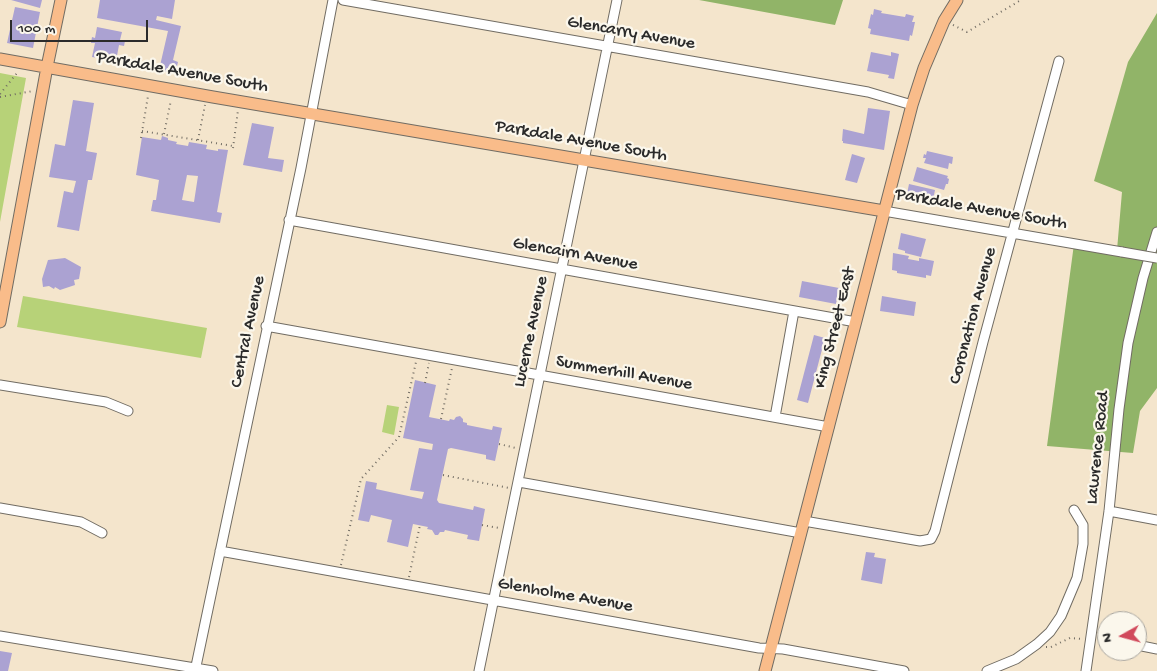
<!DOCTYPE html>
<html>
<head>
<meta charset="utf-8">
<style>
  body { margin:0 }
  #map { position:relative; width:1157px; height:671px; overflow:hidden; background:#f4e5cc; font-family:"Gochi Hand",sans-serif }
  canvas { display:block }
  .north { position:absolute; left:1097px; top:611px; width:50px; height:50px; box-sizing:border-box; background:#fbf7ec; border:1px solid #a8a59f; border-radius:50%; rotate:263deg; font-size:14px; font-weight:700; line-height:20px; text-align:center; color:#2b2b2b }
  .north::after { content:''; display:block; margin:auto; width:18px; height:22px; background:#d1495b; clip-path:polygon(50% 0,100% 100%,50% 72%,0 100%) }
  .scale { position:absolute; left:10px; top:20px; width:138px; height:22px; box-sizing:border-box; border:2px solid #2b2b2b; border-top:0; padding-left:6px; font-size:15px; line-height:18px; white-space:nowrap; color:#2b2b2b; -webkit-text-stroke:4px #fbf7ec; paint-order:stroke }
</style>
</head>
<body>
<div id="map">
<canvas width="1157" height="671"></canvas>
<div class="north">N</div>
<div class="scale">100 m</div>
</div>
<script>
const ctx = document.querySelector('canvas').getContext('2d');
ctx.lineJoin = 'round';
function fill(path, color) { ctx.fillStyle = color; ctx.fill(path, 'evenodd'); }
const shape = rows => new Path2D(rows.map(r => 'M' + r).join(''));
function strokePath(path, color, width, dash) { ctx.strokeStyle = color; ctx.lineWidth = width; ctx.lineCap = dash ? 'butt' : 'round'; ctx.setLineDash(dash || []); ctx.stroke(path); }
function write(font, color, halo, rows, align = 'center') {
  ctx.font = font + ' "Gochi Hand",sans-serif'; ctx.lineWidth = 4.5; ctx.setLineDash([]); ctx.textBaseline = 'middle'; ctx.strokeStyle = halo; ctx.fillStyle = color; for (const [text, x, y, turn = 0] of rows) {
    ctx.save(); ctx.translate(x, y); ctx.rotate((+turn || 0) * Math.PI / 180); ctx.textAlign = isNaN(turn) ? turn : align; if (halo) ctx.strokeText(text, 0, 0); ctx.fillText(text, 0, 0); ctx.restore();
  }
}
const green = shape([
  [0,73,26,78,0,222],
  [23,296,207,328,201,358,17,327],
  [387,405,399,407,394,435,382,432]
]);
const forest = shape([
  [699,0,843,0,835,25],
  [1157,13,1157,388,1140,411,1133,453,1047,446,1074,244,1117,250,1122,192,1094,181,1128,62]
]);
const building = shape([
  [11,0,42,0,40,8],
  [100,0,175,0,172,19,157,16,156,20,181,26,173,60,178,62,175,74,159,70,168,31,97,18],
  [15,7,40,12,33,48,7,43],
  [874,9,882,11,881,13,905,17,906,14,914,16,912,22,915,22,912,36,910,35,909,41,870,34,871,29,868,28,871,14,873,15],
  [97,27,122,32,120,40,125,41,124,46,119,45,116,61,92,57,95,43,91,43,92,37,95,38],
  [871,52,891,56,891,52,899,54,894,79,888,78,889,75,867,71],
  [73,100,94,103,86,151,97,153,92,180,88,180,79,231,57,227,64,191,73,193,76,181,49,177,55,144,65,146],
  [868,108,890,111,884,150,843,143,843,141,842,141,843,129,864,134],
  [252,123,274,127,268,158,284,160,282,172,243,165],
  [162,136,168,138,168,140,177,142,176,144,188,146,189,142,207,145,206,149,218,151,218,149,228,150,217,212,222,213,220,223,151,211,153,200,156,200,159,180,136,175,142,137,161,140],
  [187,175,198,176,194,202,182,200],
  [927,151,953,157,952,164,949,163,948,169,924,163,926,158,923,158,924,154,926,155],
  [852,154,865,158,857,183,845,180],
  [917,167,948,176,947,178,949,179,948,184,946,184,944,190,913,181],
  [909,184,935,190,933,200,938,202,937,206,906,199],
  [901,233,926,239,921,257,905,253,905,251,898,249],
  [893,253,909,256,908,259,919,261,919,258,934,261,931,276,926,275,926,278,897,273,897,271,892,270],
  [65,258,81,267,79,279,74,280,75,285,60,290,55,287,54,289,49,286,43,287,42,279,48,260],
  [802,281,839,288,836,304,799,297],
  [882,296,916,302,914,316,880,311],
  [814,335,825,338,808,403,797,400],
  [415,380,436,385,429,417,449,421,450,419,454,420,456,417,460,416,463,419,463,422,467,423,467,425,492,430,493,426,502,428,495,461,486,459,486,455,451,448,448,449,437,500,439,503,473,510,474,506,485,509,479,541,467,539,468,535,445,530,444,532,440,532,438,535,435,535,432,530,427,529,428,527,413,524,408,547,387,542,392,520,371,515,369,522,358,520,366,481,377,483,376,489,422,499,424,492,410,490,419,448,432,450,433,444,403,438],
  [866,552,875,553,874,557,886,559,882,584,861,580],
  [0,651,12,653,8,671,0,671]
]);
const path = shape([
  [953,25,967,32,1021,0],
  [0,94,17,73],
  [0,97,33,91],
  [142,131,233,146],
  [164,134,171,100],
  [141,138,148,96],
  [198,140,205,105],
  [233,148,238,110],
  [425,383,429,363],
  [441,419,452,368],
  [499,444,516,448],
  [443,475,509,488],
  [482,525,499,528],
  [341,565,361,479,399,437,416,362],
  [409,577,420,525],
  [1099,641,1107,640],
  [1046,647,1051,647,1070,638,1082,639]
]);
const minor = shape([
  [343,0,868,92,912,105],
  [884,211,1122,252],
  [289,220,856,322],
  [266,326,829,427],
  [0,385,106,402,128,411],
  [775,417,794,311],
  [519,482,801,533],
  [0,508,81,522,102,533],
  [1109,511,1157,520],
  [804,521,920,541,931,539,935,531,983,342,1059,61],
  [220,551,759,648,783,649,904,671],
  [0,636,213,671],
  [1137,645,1157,649],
  [195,671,301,168,333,0],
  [479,671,617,0],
  [987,671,1016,659,1037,644,1050,632,1061,616,1077,578,1083,544,1083,525,1074,510],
  [1086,671,1109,511,1119,409,1128,343,1143,278,1157,232]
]);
const major = shape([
  [0,59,213,97,884,211],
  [0,322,47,67,61,0],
  [765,671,912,105,924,68,944,21,957,0]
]);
const minorBridge = shape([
  [1122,252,1157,258]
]);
const streetNames = [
  ["Glencarry Avenue",631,34,10],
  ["Parkdale Avenue South",182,73,10],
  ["Parkdale Avenue South",581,142,10],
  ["Parkdale Avenue South",981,210,10],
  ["Glencairn Avenue",575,255,10],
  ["Coronation Avenue",974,316,-75],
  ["King Street East",836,328,-76],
  ["Central Avenue",249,332,-78],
  ["Lucerne Avenue",532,332,-78],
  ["Summerhill Avenue",624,374,10],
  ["Lawrence Road",1099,448,-84],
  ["Glenholme Avenue",565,596,10]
];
fill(green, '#b7d278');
fill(forest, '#91b468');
fill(building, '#aba2d2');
strokePath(minor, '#716c63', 11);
strokePath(major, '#716c63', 13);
strokePath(path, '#716c63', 2, [1, 4]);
strokePath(minor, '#fff', 9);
strokePath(major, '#f9bc8a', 11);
strokePath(minorBridge, '#716c63', 11, []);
strokePath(minorBridge, '#fff', 9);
write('18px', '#2b2b2b', '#fbf7ec', streetNames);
</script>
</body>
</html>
